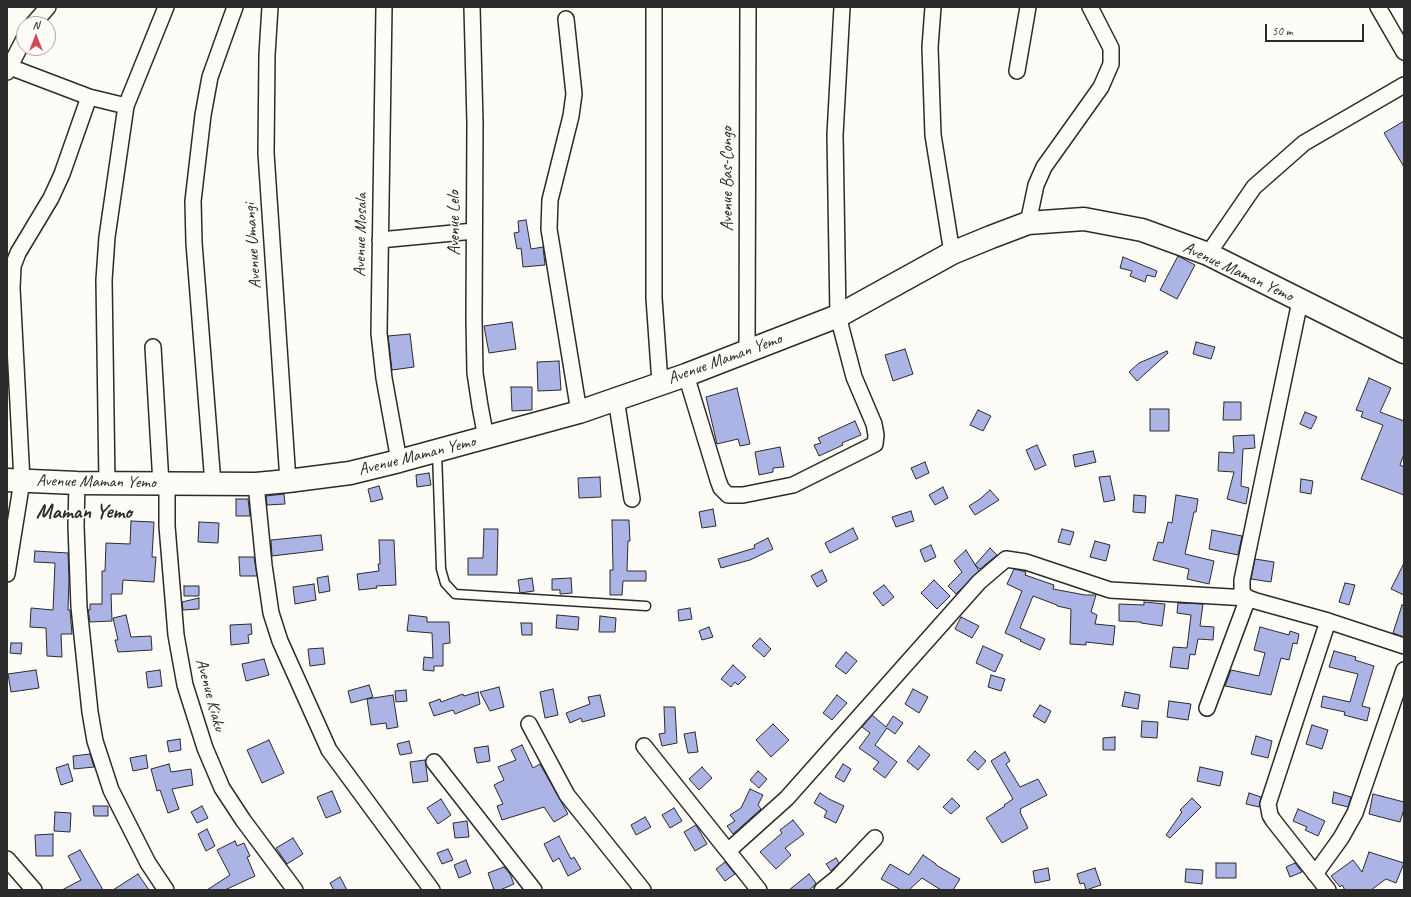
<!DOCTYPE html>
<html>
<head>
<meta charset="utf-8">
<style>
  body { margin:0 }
  #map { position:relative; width:1411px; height:897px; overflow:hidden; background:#fdfcf7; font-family:Caveat,sans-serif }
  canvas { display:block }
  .frame { position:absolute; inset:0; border:8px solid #2b2b2b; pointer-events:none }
  .north { position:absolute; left:16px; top:16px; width:40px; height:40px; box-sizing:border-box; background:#fdfcf7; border:1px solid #a9a8a5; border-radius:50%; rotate:0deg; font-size:11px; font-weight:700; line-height:16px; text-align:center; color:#2b2b2b }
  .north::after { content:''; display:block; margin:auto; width:14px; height:18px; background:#d1495b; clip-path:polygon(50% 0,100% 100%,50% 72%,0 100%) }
  .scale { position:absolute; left:1265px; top:24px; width:99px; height:18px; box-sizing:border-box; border:2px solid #2b2b2b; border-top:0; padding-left:5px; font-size:12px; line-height:14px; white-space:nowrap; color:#2b2b2b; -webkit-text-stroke:3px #fdfcf7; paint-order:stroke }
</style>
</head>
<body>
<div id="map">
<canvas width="1411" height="897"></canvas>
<div class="frame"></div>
<div class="north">N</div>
<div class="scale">50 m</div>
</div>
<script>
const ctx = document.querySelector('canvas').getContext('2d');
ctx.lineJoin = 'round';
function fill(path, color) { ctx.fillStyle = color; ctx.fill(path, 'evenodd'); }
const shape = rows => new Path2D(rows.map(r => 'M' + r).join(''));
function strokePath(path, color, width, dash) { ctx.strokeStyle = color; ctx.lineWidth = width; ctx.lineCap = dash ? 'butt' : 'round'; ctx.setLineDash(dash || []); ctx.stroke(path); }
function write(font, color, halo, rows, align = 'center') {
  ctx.font = font + ' Caveat,sans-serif'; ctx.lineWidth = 3; ctx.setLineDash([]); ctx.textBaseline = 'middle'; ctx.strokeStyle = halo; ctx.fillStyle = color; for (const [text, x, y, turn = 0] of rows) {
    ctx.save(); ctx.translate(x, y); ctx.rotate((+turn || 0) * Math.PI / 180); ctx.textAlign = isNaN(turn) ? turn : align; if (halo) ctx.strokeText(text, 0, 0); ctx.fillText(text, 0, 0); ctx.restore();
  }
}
const building = shape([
  [1404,121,1404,167,1384,133,1404,121],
  [526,220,531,249,543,247,545,265,523,267,521,248,517,249,514,233,519,232,518,221,526,220],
  [1178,256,1195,265,1177,299,1160,290,1178,256],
  [1123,257,1157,271,1155,277,1147,275,1145,282,1130,276,1132,271,1120,268,1123,257],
  [512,322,516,349,489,353,484,326,512,322],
  [410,334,414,367,392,370,388,336,410,334],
  [1196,342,1215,347,1211,359,1193,354,1196,342],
  [905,349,913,374,893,381,885,355,905,349],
  [1167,351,1168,353,1137,381,1129,372,1139,363,1167,351],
  [559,361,561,390,538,391,537,362,559,361],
  [1369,378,1391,388,1380,412,1404,421,1404,454,1400,465,1404,467,1404,495,1361,479,1383,425,1361,417,1363,412,1356,410,1369,378],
  [511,387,532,387,532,410,512,411,511,387],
  [737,388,750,444,740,446,738,439,717,444,706,397,737,388],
  [1224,402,1241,402,1241,420,1223,420,1224,402],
  [1150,409,1169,409,1169,431,1150,431,1150,409],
  [978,410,991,416,983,431,970,425,978,410],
  [1305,412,1317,417,1311,429,1300,424,1305,412],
  [855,421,861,435,842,443,843,445,819,456,814,445,821,443,818,438,855,421],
  [1254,435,1255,448,1243,449,1241,486,1249,488,1246,504,1227,499,1234,472,1218,471,1219,452,1234,453,1233,436,1254,435],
  [1037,445,1046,465,1035,470,1026,450,1037,445],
  [780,447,784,467,773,468,773,472,759,475,755,452,780,447],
  [1093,451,1096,462,1075,467,1073,455,1093,451],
  [925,462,929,473,916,479,911,468,925,462],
  [429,473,431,485,417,487,416,475,429,473],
  [1110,476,1115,500,1104,502,1099,477,1110,476],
  [600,477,601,497,579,498,578,478,600,477],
  [1301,479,1313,481,1311,494,1300,492,1301,479],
  [379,486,383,499,371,502,368,489,379,486],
  [943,487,948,498,935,505,929,495,943,487],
  [990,490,999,500,975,515,969,506,980,499,990,490],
  [284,494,285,504,267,505,266,496,284,494],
  [1134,495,1146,496,1145,513,1133,512,1134,495],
  [1176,495,1198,499,1196,512,1194,512,1185,554,1214,561,1209,584,1187,579,1189,569,1153,560,1158,542,1163,543,1168,522,1172,523,1176,495],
  [236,499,248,499,250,516,236,516,236,499],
  [713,509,716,526,702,528,699,512,713,509],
  [911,511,914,521,896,527,892,517,911,511],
  [612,520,629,520,630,541,628,541,627,571,646,571,646,581,623,581,622,595,610,595,610,570,613,570,612,520],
  [131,521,154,522,152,557,156,557,154,582,123,580,122,594,111,594,112,621,90,622,88,610,90,610,90,604,102,604,102,571,105,571,106,543,130,544,131,521],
  [199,522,219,523,218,543,198,542,199,522],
  [853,528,858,539,830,553,825,543,853,528],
  [484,529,498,529,497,575,468,575,468,558,483,558,484,529],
  [1062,529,1074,532,1070,545,1058,542,1062,529],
  [1212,530,1242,536,1238,555,1209,549,1212,530],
  [321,535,323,550,272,556,271,540,321,535],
  [768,538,773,549,750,560,721,568,718,559,755,548,754,545,768,538],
  [379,540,394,540,396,585,376,586,377,588,359,590,357,574,379,571,378,564,380,564,379,540],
  [1095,541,1110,545,1106,561,1090,557,1095,541],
  [931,545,936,557,925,562,920,550,931,545],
  [990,548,997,555,980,569,975,565,990,548],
  [966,550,979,571,956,594,948,586,962,572,954,561,966,550],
  [35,551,68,553,69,578,68,610,70,610,72,634,61,634,62,657,47,656,46,628,30,627,31,608,53,610,55,563,34,562,35,551],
  [239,557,254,557,257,576,240,576,239,557],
  [1255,559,1274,562,1271,582,1251,579,1255,559],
  [1404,563,1404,595,1391,589,1404,563],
  [1014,569,1026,572,1025,575,1054,585,1053,589,1085,595,1096,595,1091,612,1097,615,1095,624,1115,626,1113,645,1086,642,1086,645,1070,644,1071,609,1057,606,1057,605,1033,596,1020,628,1045,639,1040,650,1020,641,1021,640,1005,633,1022,591,1007,584,1014,569],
  [822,570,827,581,817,587,811,576,822,570],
  [328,576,330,591,319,593,317,578,328,576],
  [532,578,534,591,520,593,518,580,532,578],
  [571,578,572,593,560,594,560,590,552,590,552,579,571,578],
  [934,580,950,596,937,609,921,593,934,580],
  [1345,583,1355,585,1349,605,1339,602,1345,583],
  [314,584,316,600,295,604,293,587,314,584],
  [884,585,894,597,883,606,873,593,884,585],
  [184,586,199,586,199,596,184,596,184,586],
  [199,598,199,609,183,610,182,602,199,598],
  [1144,602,1165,604,1162,626,1141,623,1141,622,1119,621,1119,604,1144,605,1144,602],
  [1178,603,1203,604,1200,626,1214,627,1213,640,1198,639,1195,655,1190,654,1188,669,1170,667,1173,647,1187,648,1191,615,1177,613,1178,603],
  [1402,605,1404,605,1404,637,1393,633,1402,605],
  [690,608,692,619,679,621,678,610,690,608],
  [126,615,131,637,151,636,152,650,118,652,115,640,118,640,113,618,126,615],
  [409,615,427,617,427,622,449,622,450,643,443,644,443,666,434,666,434,671,423,670,424,657,433,658,432,633,407,631,409,615],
  [557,615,579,617,578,630,556,628,557,615],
  [600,616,616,618,615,632,599,632,600,616],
  [961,617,979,626,972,638,955,629,961,617],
  [521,623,532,623,532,635,522,635,521,623],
  [251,624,252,634,248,635,249,643,231,645,230,625,251,624],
  [709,627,713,637,702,640,699,631,709,627],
  [1260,627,1289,635,1290,631,1299,634,1297,644,1293,643,1289,660,1281,658,1271,695,1225,686,1231,670,1259,676,1265,653,1254,650,1260,627],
  [760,638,771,649,764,657,752,646,760,638],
  [11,643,22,643,21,654,10,653,11,643],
  [983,646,1003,655,995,672,976,663,983,646],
  [323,648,325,664,310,666,308,649,323,648],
  [1334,651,1356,657,1355,660,1374,666,1362,706,1370,708,1367,721,1344,715,1345,712,1321,707,1323,696,1350,702,1358,674,1329,667,1334,651],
  [846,652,857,661,846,674,835,666,846,652],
  [264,659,269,675,246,681,242,664,264,659],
  [733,665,746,677,738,685,735,682,731,687,721,679,733,665],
  [36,670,39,688,11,692,8,674,36,670],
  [160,670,162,686,148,688,146,672,160,670],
  [991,675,1005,679,1001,691,988,687,991,675],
  [369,685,373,697,351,703,348,691,369,685],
  [499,687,504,707,490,711,480,692,499,687],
  [553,689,558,715,545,718,540,692,553,689],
  [913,689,928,697,919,713,905,704,913,689],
  [406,690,407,701,396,702,395,691,406,690],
  [478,692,480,704,455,714,453,710,434,716,429,703,440,699,441,702,463,694,464,696,478,692],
  [1125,692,1140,695,1138,709,1122,706,1125,692],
  [393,695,398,727,387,729,386,723,371,725,367,699,393,695],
  [600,695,605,716,582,722,581,718,570,723,566,713,590,704,588,697,600,695],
  [837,695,847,703,832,720,823,713,837,695],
  [1169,701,1191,704,1188,720,1167,717,1169,701],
  [1040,705,1051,711,1045,723,1033,716,1040,705],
  [664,707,675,707,677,743,662,746,659,734,665,733,664,707],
  [872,715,886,727,893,716,903,723,895,734,887,728,875,745,897,762,885,778,873,769,879,762,859,748,870,733,862,727,872,715],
  [1142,721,1158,722,1157,738,1141,737,1142,721],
  [773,724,789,740,771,757,756,740,773,724],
  [1312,725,1328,730,1322,749,1306,744,1312,725],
  [695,732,698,752,688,753,684,734,695,732],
  [1256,736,1272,741,1268,758,1251,754,1256,736],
  [1115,737,1115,750,1103,750,1103,738,1115,737],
  [180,739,181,750,169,752,167,741,180,739],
  [269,740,284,773,262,783,247,750,269,740],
  [409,741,412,753,400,755,397,744,409,741],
  [522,745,533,768,540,764,568,814,554,822,544,807,502,820,497,806,503,804,494,785,504,780,498,767,516,760,511,750,522,745],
  [488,746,490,761,477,763,474,748,488,746],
  [919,746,930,755,918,770,907,761,919,746],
  [975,751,986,761,978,770,967,760,975,751],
  [1005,752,1010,761,1006,764,1020,787,1038,779,1047,795,1020,809,1021,811,1020,812,1028,828,1002,843,986,818,1005,806,1004,805,1013,799,991,761,1005,752],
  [90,754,94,767,74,769,73,756,90,754],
  [146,755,148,768,133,771,130,758,146,755],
  [425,760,428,781,413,783,410,762,425,760],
  [68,764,73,781,61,785,56,768,68,764],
  [169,764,171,772,191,769,193,785,172,789,179,809,168,813,160,790,157,791,151,769,169,764],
  [843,764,851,769,844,782,835,777,843,764],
  [702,767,712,778,699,790,689,779,702,767],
  [1200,767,1223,772,1220,786,1197,781,1200,767],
  [758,771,767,779,759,788,750,780,758,771],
  [750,789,763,795,758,805,761,809,733,834,727,826,735,821,730,815,741,808,750,789],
  [332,791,341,812,326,818,317,797,332,791],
  [1334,792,1351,797,1348,807,1332,803,1334,792],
  [820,793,829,799,844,806,836,823,824,817,827,811,814,803,820,793],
  [1249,793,1261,797,1259,807,1246,804,1249,793],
  [1373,794,1404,802,1404,809,1400,822,1369,814,1373,794],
  [952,798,960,806,951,814,943,807,952,798],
  [1192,798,1201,807,1170,838,1166,835,1182,812,1180,810,1192,798],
  [441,799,451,815,438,824,427,808,441,799],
  [93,806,108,806,108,816,94,816,93,806],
  [202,806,208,818,197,823,191,812,202,806],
  [674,808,682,821,670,828,662,815,674,808],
  [1298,809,1325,821,1318,836,1305,830,1307,827,1293,821,1298,809],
  [55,812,71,813,70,832,54,831,55,812],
  [645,817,651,827,636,835,631,825,645,817],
  [793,820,804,834,785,848,791,855,776,869,760,852,782,833,780,830,793,820],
  [467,821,469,837,455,838,453,823,467,821],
  [696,825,707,844,695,851,684,832,696,825],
  [207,829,215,846,206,851,198,834,207,829],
  [53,834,53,856,36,856,35,835,53,834],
  [559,836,571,859,574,857,581,869,568,876,559,858,553,862,544,844,559,836],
  [293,838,303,854,287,864,276,848,293,838],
  [235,841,237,846,244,843,250,856,247,857,255,876,225,890,207,890,230,875,217,850,235,841],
  [448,849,453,860,442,864,437,853,448,849],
  [80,850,91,869,103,890,62,890,81,880,68,856,80,850],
  [1369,852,1404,863,1396,883,1386,879,1371,890,1345,890,1342,885,1340,887,1331,876,1353,860,1362,872,1369,852],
  [923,855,936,864,936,865,960,879,953,890,941,890,922,878,909,890,901,890,881,879,890,864,909,875,923,855],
  [836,858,839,863,831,871,826,864,836,858],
  [466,860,471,873,459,878,454,865,466,860],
  [725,862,735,874,725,881,716,869,725,862],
  [1216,863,1236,863,1236,878,1216,878,1216,863],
  [1295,863,1302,872,1290,877,1286,867,1295,863],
  [504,867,510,874,514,884,500,890,494,890,488,873,504,867],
  [1048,868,1050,880,1035,883,1033,871,1048,868],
  [1095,868,1101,885,1086,890,1084,883,1080,884,1077,874,1095,868],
  [1186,869,1203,870,1202,884,1185,882,1186,869],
  [138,874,149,890,113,890,138,874],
  [809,874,816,883,814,886,809,890,789,890,809,874],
  [340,877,347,890,334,890,330,883,340,877]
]);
const lane = shape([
  [437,452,441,569,445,583,455,594,646,606]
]);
const street = shape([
  [270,7,267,55,266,153,288,481],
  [384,7,379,333,384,378,399,461],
  [472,7,475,123,474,318,475,373,480,406,486,438],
  [654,7,654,298,660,383],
  [933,7,930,47,933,135,952,253],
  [1378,7,1404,52],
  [566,19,574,94,571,116,550,200,549,229,579,412],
  [33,24,48,7],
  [10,67,89,97,126,106],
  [1017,71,1028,7],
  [7,72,24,39],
  [1028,223,1036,185,1044,167,1101,87,1111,64,1111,48,1090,7],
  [380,240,474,231],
  [1208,254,1254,187,1304,143,1404,85],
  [1300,301,1242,580,1242,593,1248,598,1256,601,1328,621,1404,646],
  [153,347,161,484],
  [747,351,748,7],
  [686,375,718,480,721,488,728,495,743,495,793,485,875,444,876,435,874,424,854,377,838,316,835,135,842,7],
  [616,399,632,499],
  [77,483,76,526,79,607,90,712,95,741,111,790,148,863,166,890],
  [107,483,104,280,107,237,126,106,166,7],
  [167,484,167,526,176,635,185,685,205,748,222,788,243,820,295,890],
  [213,484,194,243,193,201,203,115,210,77,235,7],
  [256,484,264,565,271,613,280,641,329,750,432,890],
  [7,574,22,481,12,288,13,266,18,253,51,198,62,174,89,97],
  [529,724,567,795,643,890],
  [644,746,759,890],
  [434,762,534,890],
  [728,851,787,798,979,582,1006,559,1026,562,1110,590,1248,598,1207,708],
  [7,859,34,890],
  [1315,874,1341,838,1355,813,1404,670],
  [822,890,837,878,875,838],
  [1328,890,1273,820,1270,815,1268,804,1328,621]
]);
const secondary = shape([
  [7,480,77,483,256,484,288,481,350,473,399,461,579,412,686,375,838,316,952,253,991,237,1028,223,1084,219,1142,230,1208,254,1404,352]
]);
const streetNames = [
  ["Avenue Bas-Congo",728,179,-90],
  ["Avenue Lelo",455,223,-90],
  ["Avenue Mosala",361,235,-89],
  ["Avenue Umangi",253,246,-94],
  ["Avenue Maman Yemo",1238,272,25],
  ["Avenue Maman Yemo",725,359,-20],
  ["Avenue Maman Yemo",417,456,-14],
  ["Avenue Maman Yemo",96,482,1],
  ["Avenue Kiaku",210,695,75]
];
const districtNames = [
  ["Maman Yemo",84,512]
];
fill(building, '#acb4e5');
strokePath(building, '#2b2b2b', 1);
strokePath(lane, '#2b2b2b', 11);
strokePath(street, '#2b2b2b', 18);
strokePath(secondary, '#2b2b2b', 25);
strokePath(lane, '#fdfcf7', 8);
strokePath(street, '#fdfcf7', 15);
strokePath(secondary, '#fdfcf7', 22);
write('17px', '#2b2b2b', '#fdfcf7', streetNames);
write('bold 21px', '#2b2b2b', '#fdfcf7', districtNames);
</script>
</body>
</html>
